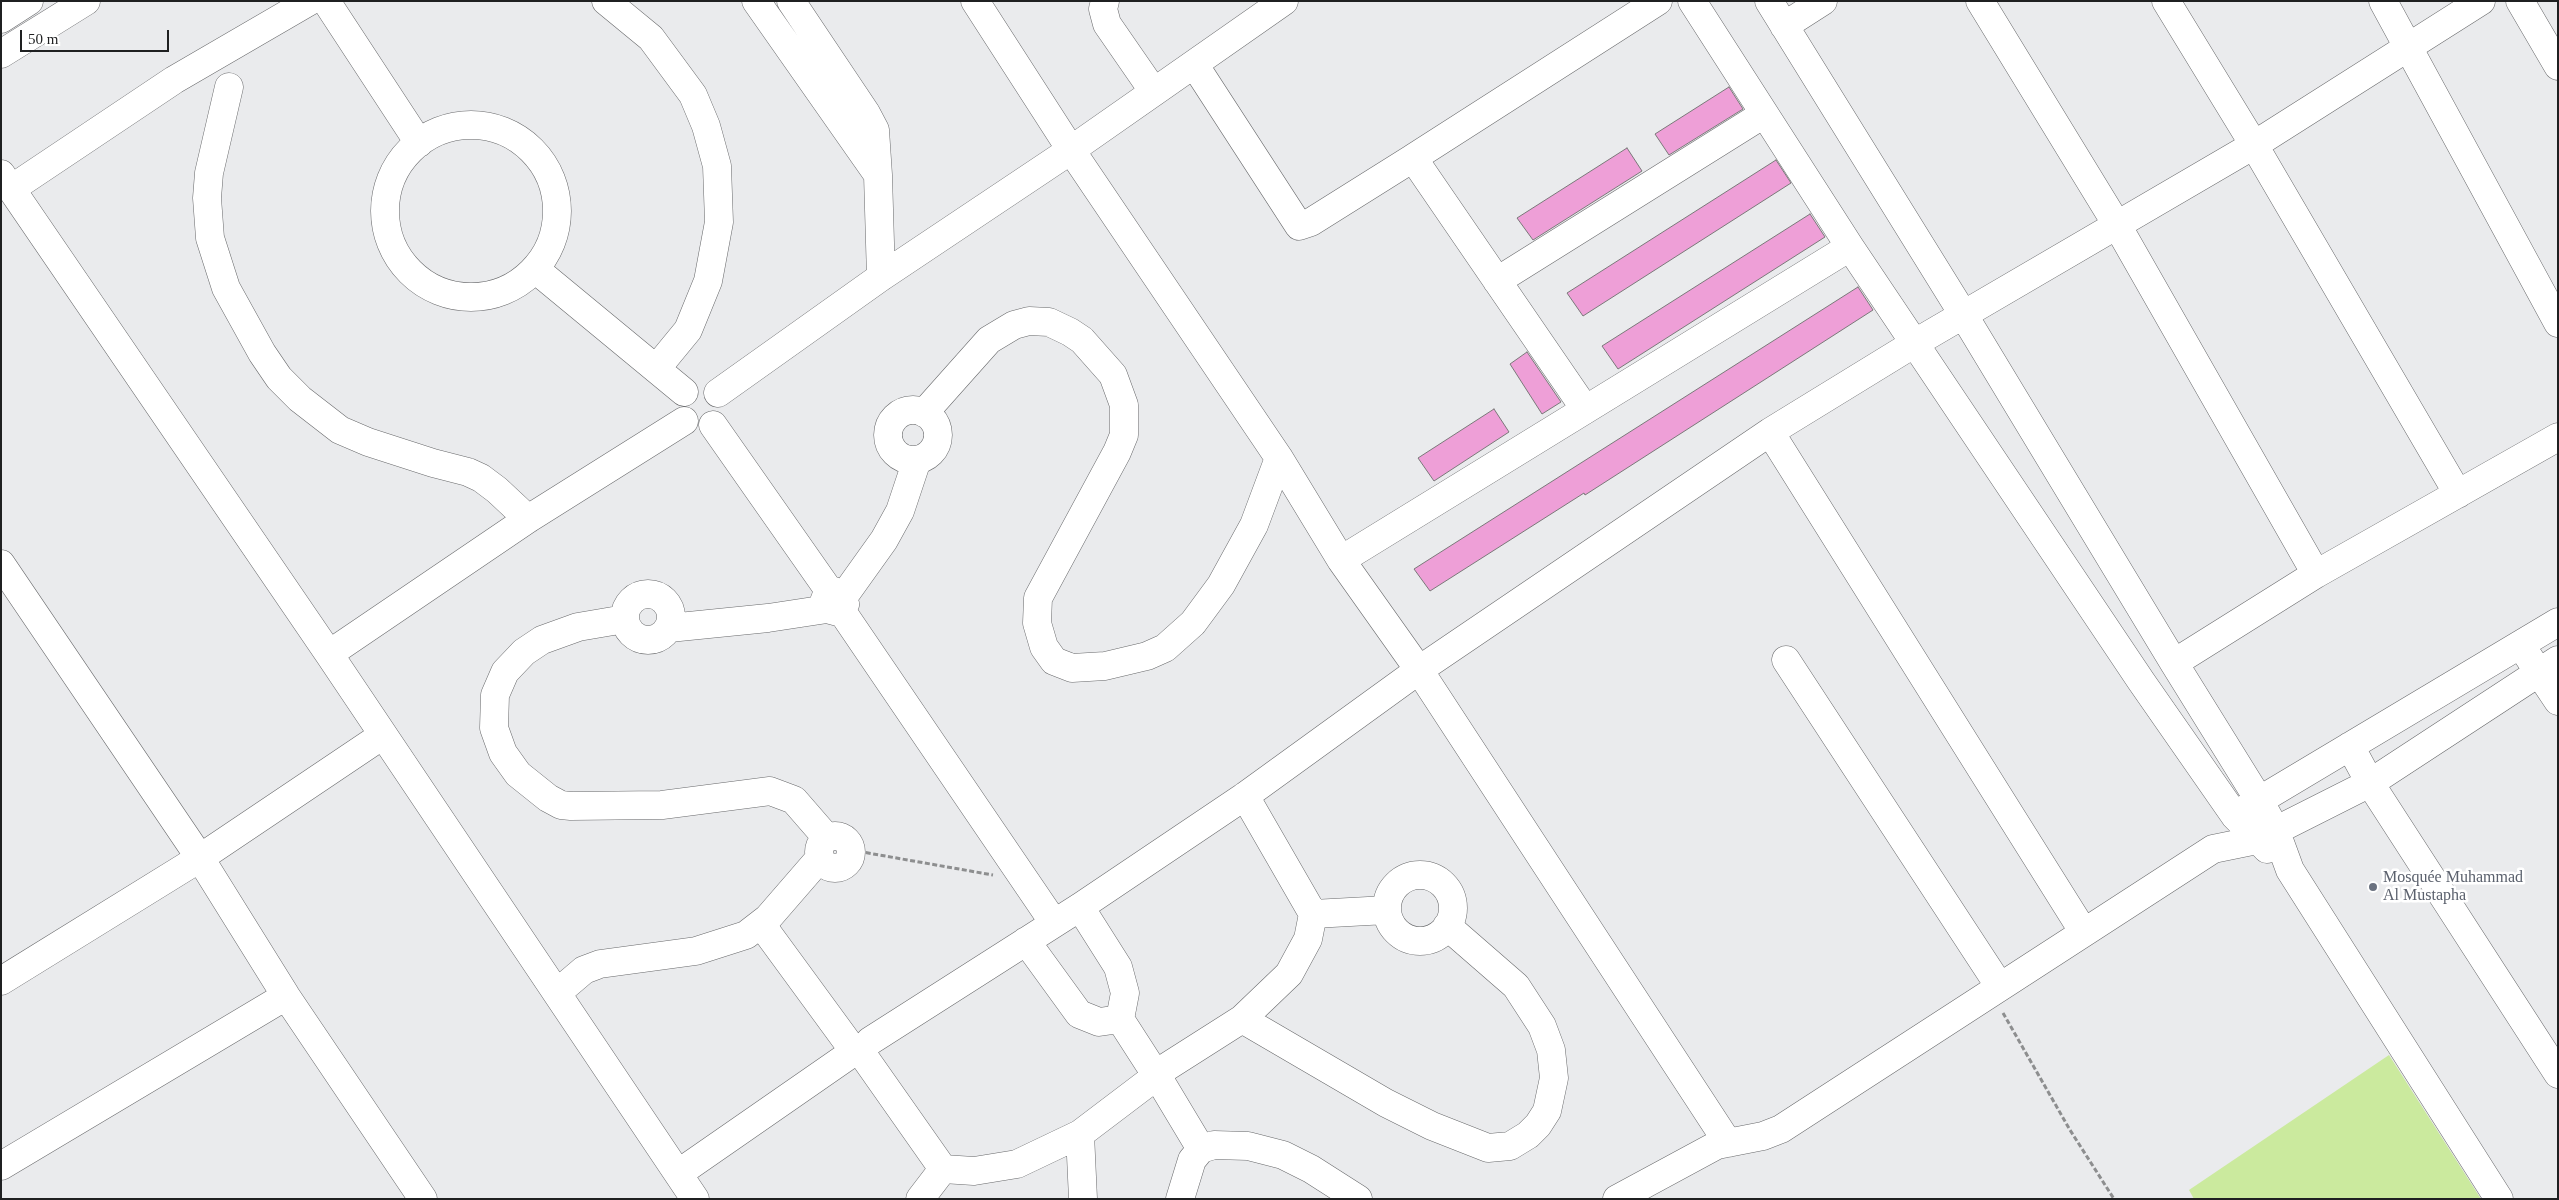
<!DOCTYPE html>
<html>
<head>
<meta charset="utf-8">
<style>
  body { margin:0 }
  #map { position:relative; width:2559px; height:1200px; overflow:hidden; background:#eaebed; font-family:Georgia,serif }
  canvas { display:block }
  .frame { position:absolute; inset:0; border:2px solid #1f2021; pointer-events:none }
  .scale { position:absolute; left:20px; top:30px; width:149px; height:22px; box-sizing:border-box; border:2px solid #1f2021; border-top:0; padding-left:6px; font-size:15px; line-height:18px; white-space:nowrap; color:#1f2021; -webkit-text-stroke:4px #fff; paint-order:stroke }
</style>
</head>
<body>
<div id="map">
<canvas width="2559" height="1200"></canvas>
<div class="frame"></div>
<div class="scale">50 m</div>
</div>
<script>
const ctx = document.querySelector('canvas').getContext('2d');
ctx.lineJoin = 'round';
function fill(path, color) { ctx.fillStyle = color; ctx.fill(path, 'evenodd'); }
const shape = rows => new Path2D(rows.map(r => 'M' + r).join(''));
function strokePath(path, color, width, dash) { ctx.strokeStyle = color; ctx.lineWidth = width; ctx.lineCap = dash ? 'butt' : 'round'; ctx.setLineDash(dash || []); ctx.stroke(path); }
function write(font, color, halo, rows, align = 'center') {
  ctx.font = font + ' Georgia,serif'; ctx.lineWidth = 5; ctx.setLineDash([]); ctx.textBaseline = 'middle'; ctx.strokeStyle = halo; ctx.fillStyle = color; for (const [text, x, y, turn = 0] of rows) {
    ctx.save(); ctx.translate(x, y); ctx.rotate((+turn || 0) * Math.PI / 180); ctx.textAlign = isNaN(turn) ? turn : align; if (halo) ctx.strokeText(text, 0, 0); ctx.fillText(text, 0, 0); ctx.restore();
  }
}
const green = shape([
  [2389,1055,2481,1199,2194,1199,2189,1190]
]);
const building = shape([
  [1729,87,1743,109,1669,155,1655,134,1729,87],
  [1627,148,1642,171,1533,240,1517,218,1627,148],
  [1776,160,1791,183,1583,316,1567,293,1776,160],
  [1810,214,1825,237,1618,369,1602,346,1810,214],
  [1858,287,1873,310,1585,495,1584,493,1430,591,1414,569,1858,287],
  [1527,352,1561,402,1542,414,1510,364,1527,352],
  [1494,409,1509,432,1434,481,1418,458,1494,409]
]);
const path = shape([
  [851,850,993,875],
  [2003,1013,2070,1130,2114,1199]
]);
const minor = shape([
  [326,1,419,143],
  [606,1,651,38,693,95,706,126,717,166,719,222,708,281,688,330,656,369],
  [756,1,878,175,881,277],
  [791,1,866,113,875,130,878,175],
  [975,1,1071,150,1279,458,1341,560,1419,670,1728,1143],
  [1105,1,1103,9,1107,24,1154,92],
  [1692,1,1850,247,2141,681,2235,816,2267,849],
  [1769,1,1963,314,2174,663,2259,800,2275,829,2290,870,2499,1199],
  [1980,1,2117,225,2316,574],
  [2166,1,2254,145,2458,494],
  [2383,1,2558,323],
  [2520,1,2558,66],
  [1,19,29,1],
  [1784,26,1823,1],
  [1,54,86,1],
  [1194,64,1299,226,1311,222,1413,158],
  [229,87,209,173,207,198,210,238,226,288,262,353,279,378,300,399,340,430,368,442,433,463,468,472,481,478,497,490,528,519],
  '385 211a86 86 0 1 1 172 0a86 86 0 1 1-172 0Z',
  [1,174,329,654,695,1199],
  [11,189,174,80,310,1],
  [535,269,684,392],
  [1497,281,1764,114],
  [718,393,881,277,1071,150,1284,1],
  [1585,409,1413,158,1658,1],
  '888 435a25 25 0 1 1 50 0a25 25 0 1 1-50 0Z',
  [924,413,989,340,1014,325,1029,321,1049,322,1070,332,1082,340,1113,375,1124,405,1124,435,1117,452,1038,598,1037,623,1044,647,1054,661,1072,668,1105,666,1147,656,1165,648,1193,623,1221,585,1254,525,1279,458],
  [713,425,830,592],
  [1770,432,2083,931],
  [1341,560,1850,247],
  [1,564,200,858,286,996,423,1199],
  '625 617a23 23 0 1 1 46 0a23 23 0 1 1-46 0Z',
  [844,596,884,540,900,511,917,460],
  [841,610,1054,923],
  [625,619,578,627,542,640,524,652,505,672,495,695,494,728,503,753,518,774,548,798,561,805,571,806,662,805,770,791,794,800,827,838],
  [669,628,768,618,827,609,838,612,845,604,841,594,834,591,827,594,824,602,827,609],
  [329,654,528,519,684,421],
  [2528,656,2558,701],
  [1786,660,2000,987],
  [2174,663,2316,574,2558,437],
  [2350,746,2370,783,2558,1074],
  [2245,809,2558,622],
  '819 852a16 16 0 1 1 32 0a16 16 0 1 1-32 0Z',
  '1387 908a33 33 0 1 1 66 0a33 33 0 1 1-66 0Z',
  [1080,907,1118,967,1125,993,1120,1019,1149,1064],
  [1313,914,1387,910],
  [761,924,851,1047],
  [1026,941,1079,1014,1099,1022,1120,1019],
  [1,981,200,858,383,735],
  [557,993,584,970,600,964,696,951,746,935,768,918,820,858],
  [1242,1019,1386,1103,1432,1126,1488,1148,1510,1146,1528,1135,1538,1125,1547,1111,1554,1078,1551,1050,1542,1026,1516,986,1447,926],
  [870,1041,1080,907,1245,796,1419,670,1770,432,1915,343,2254,145,2481,1],
  [865,1058,943,1169,974,1171,1017,1164,1080,1134,1146,1084],
  [1165,1068,1242,1019,1289,974,1308,939,1313,914,1245,796],
  [1162,1084,1201,1149],
  [1080,1134,1083,1199],
  [1,1166,286,996],
  [679,1173,852,1053],
  [920,1199,943,1169],
  [1180,1199,1192,1160,1201,1149,1214,1145,1248,1146,1283,1155,1311,1169,1358,1199],
  [1617,1199,1717,1145,1763,1136,1781,1129,2213,849,2257,840,2370,783,2558,660]
]);
const markers = [
  [2373,887,5,"#6b7280"]
];
const worshipNames = [
  ["Mosquée Muhammad",2383,878],
  ["Al Mustapha",2383,896]
];
fill(green, '#cbea9e');
fill(building, '#ee9fd7');
strokePath(building, '#7a7879', 1);
strokePath(minor, '#68696b', 29);
strokePath(path, '#8d8e8f', 3, [5, 2.5]);
strokePath(minor, '#fff', 28);
for (const [x, y, r, color] of markers) { const dot = new Path2D(); dot.arc(x, y, r, 0, 2 * Math.PI); ctx.fillStyle = color; ctx.fill(dot); strokePath(dot, '#fff', 2); }
write('16px', '#5b616d', '#fff', worshipNames, 'left');
</script>
</body>
</html>
